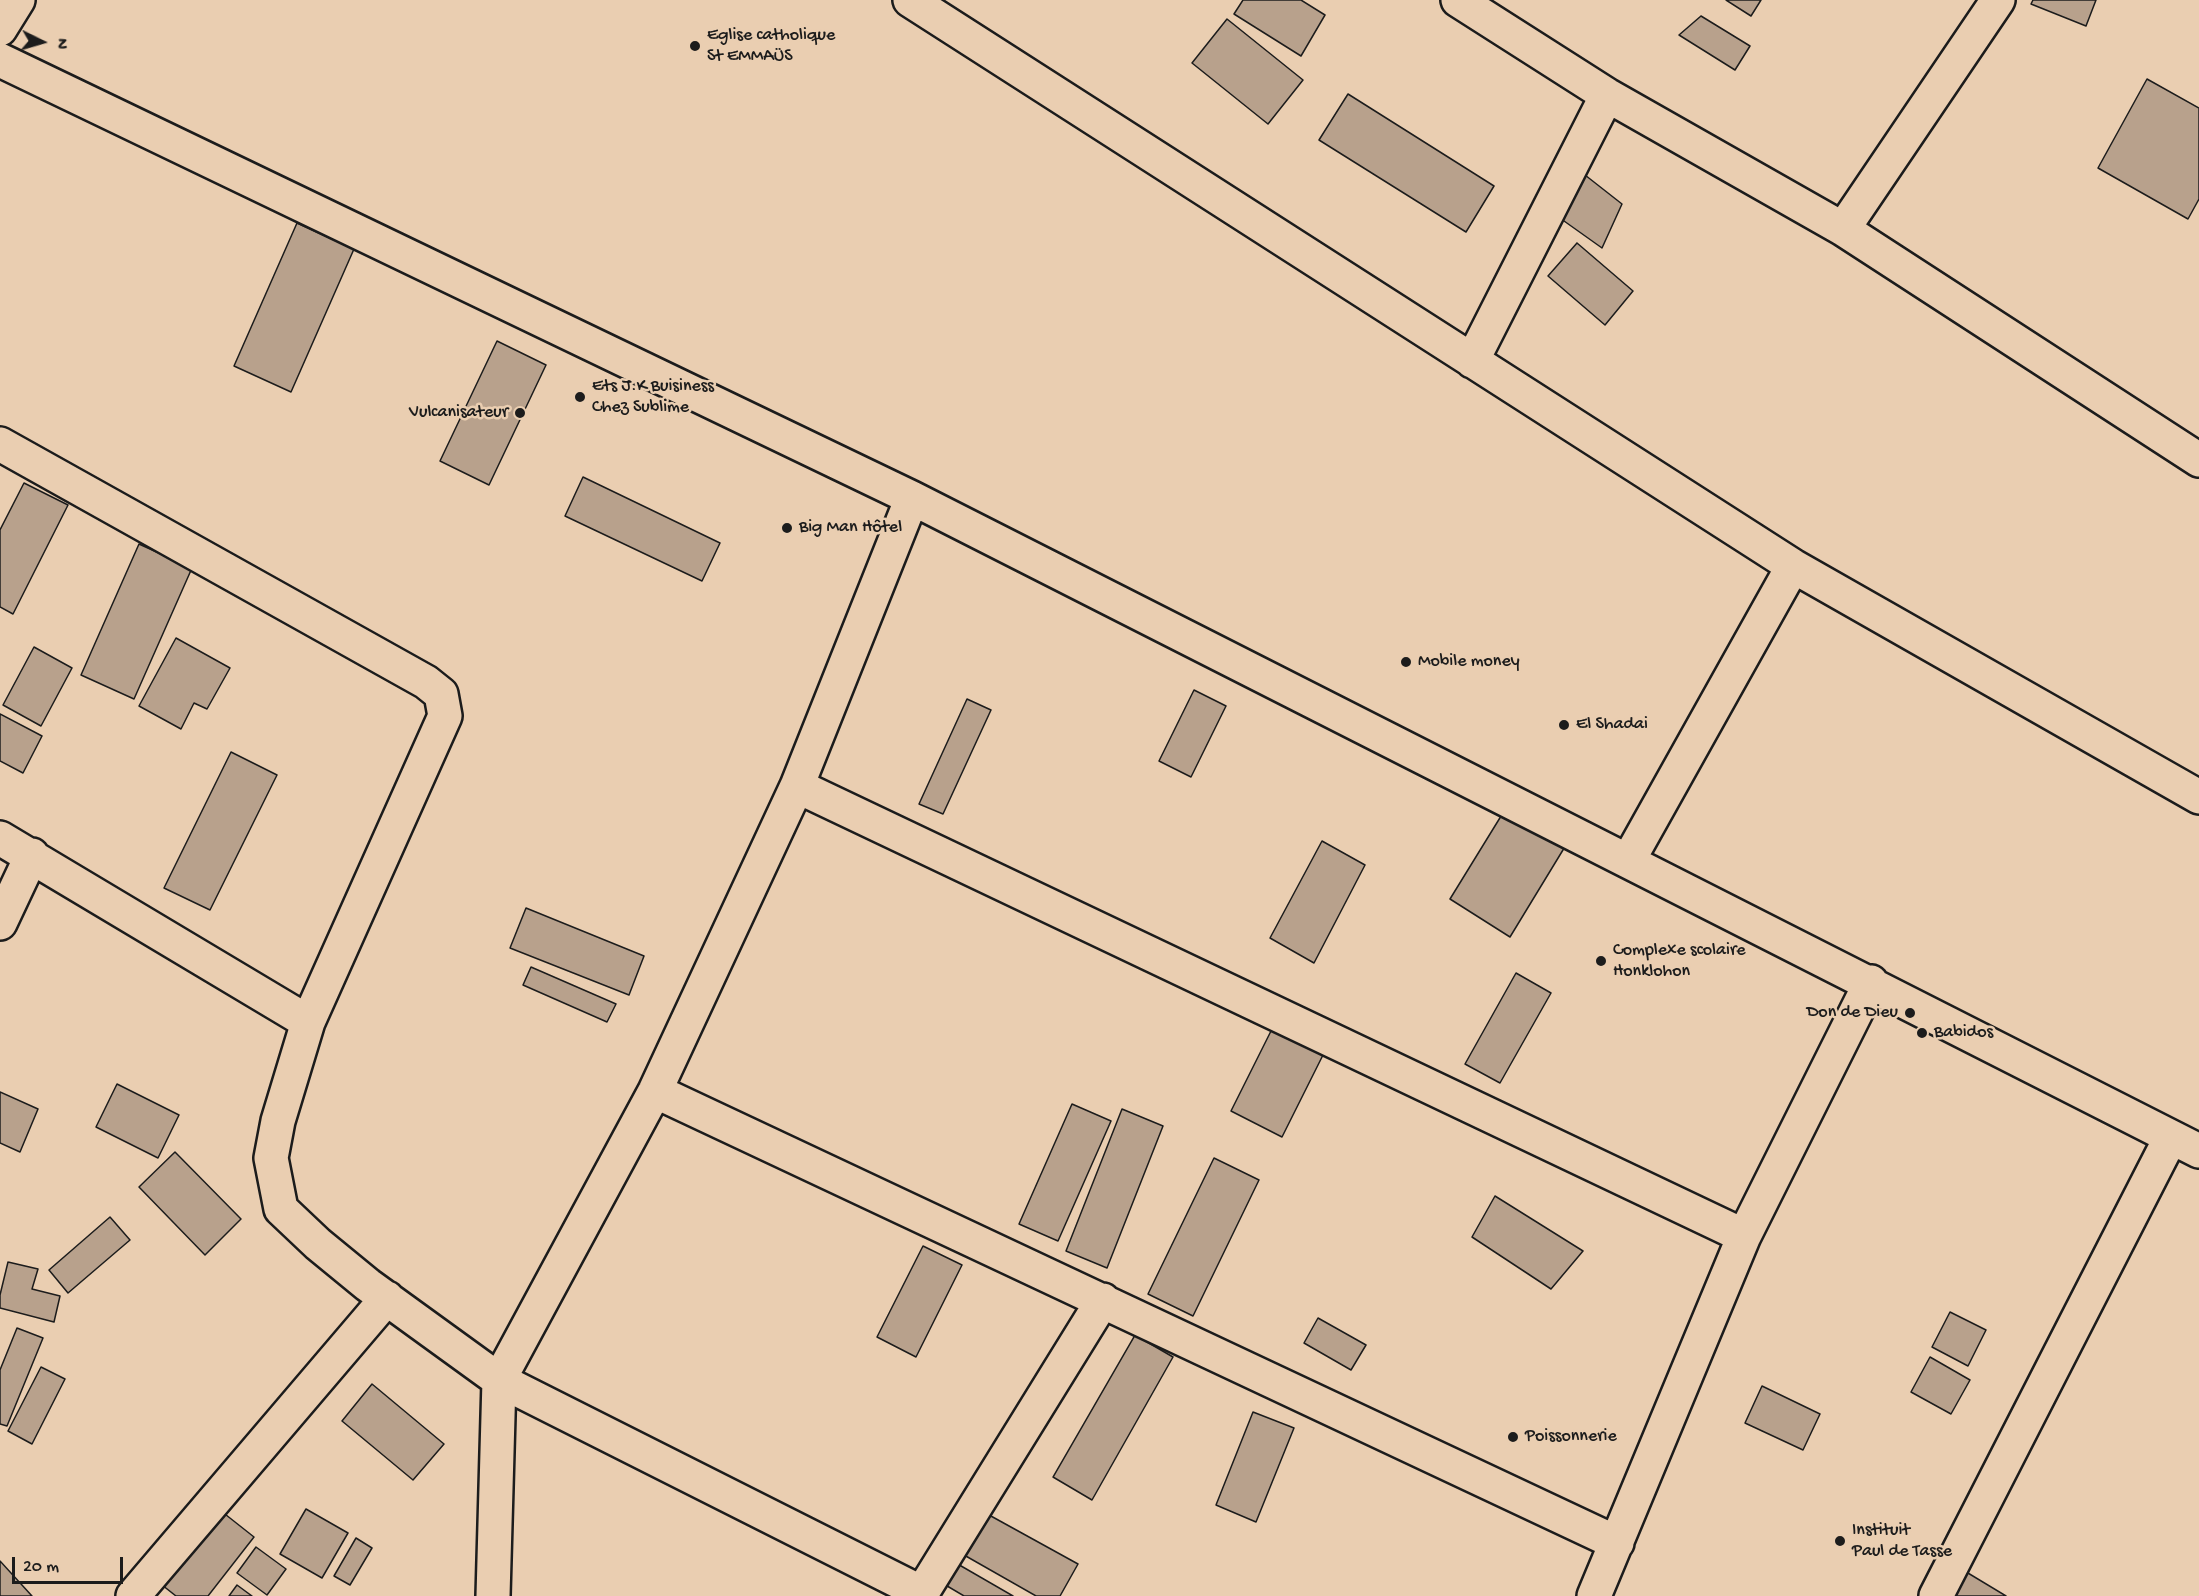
<!DOCTYPE html>
<html>
<head>
<meta charset="utf-8">
<style>
  body { margin:0 }
  #map { position:relative; width:2199px; height:1596px; overflow:hidden; background:#eaceb1; font-family:"Gochi Hand",sans-serif }
  canvas { display:block }
  .north { position:absolute; left:12px; top:12px; width:60px; height:60px; -webkit-text-stroke:4px #eaceb1; paint-order:stroke; rotate:95deg; font-size:16px; font-weight:700; line-height:24px; text-align:center; color:#1c1c1c }
  .north::after { content:''; display:block; margin:auto; width:21px; height:27px; background:#1c1c1c; clip-path:polygon(50% 0,100% 100%,50% 72%,0 100%) }
  .scale { position:absolute; left:12px; top:1557px; width:111px; height:27px; box-sizing:border-box; border:3px solid #1c1c1c; border-top:0; padding-left:8px; font-size:18px; line-height:21px; white-space:nowrap; color:#1c1c1c; -webkit-text-stroke:4px #eaceb1; paint-order:stroke }
</style>
</head>
<body>
<div id="map">
<canvas width="2199" height="1596"></canvas>
<div class="north">N</div>
<div class="scale">20 m</div>
</div>
<script>
const ctx = document.querySelector('canvas').getContext('2d');
ctx.lineJoin = 'round';
function fill(path, color) { ctx.fillStyle = color; ctx.fill(path, 'evenodd'); }
const shape = rows => new Path2D(rows.map(r => 'M' + r).join(''));
function strokePath(path, color, width, dash) { ctx.strokeStyle = color; ctx.lineWidth = width; ctx.lineCap = dash ? 'butt' : 'round'; ctx.setLineDash(dash || []); ctx.stroke(path); }
function write(font, color, halo, rows, align = 'center') {
  ctx.font = font + ' "Gochi Hand",sans-serif'; ctx.lineWidth = 5; ctx.setLineDash([]); ctx.textBaseline = 'middle'; ctx.strokeStyle = halo; ctx.fillStyle = color; for (const [text, x, y, turn = 0] of rows) {
    ctx.save(); ctx.translate(x, y); ctx.rotate((+turn || 0) * Math.PI / 180); ctx.textAlign = isNaN(turn) ? turn : align; if (halo) ctx.strokeText(text, 0, 0); ctx.fillText(text, 0, 0); ctx.restore();
  }
}
const building = shape([
  [1243,0,1301,0,1325,15,1301,56,1234,14,1243,0],
  [1726,0,1761,0,1751,16,1726,0],
  [2033,0,2096,0,2086,26,2031,4,2033,0],
  [1701,16,1750,46,1735,70,1679,35,1701,16],
  [1227,19,1303,80,1268,124,1192,63,1227,19],
  [2147,79,2199,108,2199,199,2188,219,2098,168,2147,79],
  [1348,94,1494,186,1466,232,1319,140,1348,94],
  [1585,175,1622,204,1602,248,1557,216,1585,175],
  [297,223,354,249,291,392,234,366,297,223],
  [1577,243,1633,291,1605,325,1548,276,1577,243],
  [497,341,546,365,489,485,440,461,497,341],
  [583,477,720,543,702,581,565,516,583,477],
  [24,483,68,505,13,614,0,607,0,530,24,483],
  [139,544,192,568,134,699,81,675,139,544],
  [176,638,230,668,207,709,194,703,181,729,139,706,176,638],
  [34,647,72,668,41,726,3,705,34,647],
  [1194,690,1226,706,1191,777,1159,761,1194,690],
  [967,699,991,710,943,814,919,804,967,699],
  [0,714,42,736,23,773,0,761,0,714],
  [231,752,277,775,210,910,164,888,231,752],
  [1506,808,1566,845,1510,937,1450,899,1506,808],
  [1322,841,1365,865,1314,963,1270,938,1322,841],
  [526,908,644,956,629,995,510,948,526,908],
  [531,967,616,1004,607,1022,523,985,531,967],
  [1516,973,1551,993,1500,1083,1465,1064,1516,973],
  [1272,1029,1323,1055,1282,1137,1231,1111,1272,1029],
  [117,1084,179,1115,158,1158,96,1127,117,1084],
  [0,1092,38,1109,20,1152,0,1143,0,1092],
  [1072,1104,1111,1121,1058,1241,1019,1224,1072,1104],
  [1122,1109,1163,1126,1107,1268,1066,1251,1122,1109],
  [175,1152,241,1219,205,1255,139,1187,175,1152],
  [1214,1158,1259,1180,1193,1316,1148,1294,1214,1158],
  [1495,1196,1583,1251,1551,1289,1472,1237,1495,1196],
  [110,1217,130,1240,68,1293,49,1270,110,1217],
  [923,1246,962,1265,916,1357,877,1337,923,1246],
  [8,1262,38,1269,32,1289,60,1296,54,1322,0,1308,0,1295,8,1262],
  [1950,1312,1986,1330,1968,1366,1932,1347,1950,1312],
  [1318,1318,1366,1345,1351,1370,1304,1343,1318,1318],
  [17,1328,43,1338,7,1426,0,1424,0,1370,17,1328],
  [1135,1335,1173,1357,1092,1500,1053,1477,1135,1335],
  [1930,1357,1970,1380,1951,1414,1911,1392,1930,1357],
  [41,1367,65,1379,32,1444,8,1431,41,1367],
  [372,1384,444,1444,413,1480,342,1421,372,1384],
  [1762,1386,1820,1414,1803,1450,1745,1423,1762,1386],
  [1253,1412,1294,1428,1256,1522,1216,1505,1253,1412],
  [216,1507,254,1537,208,1596,176,1596,157,1581,216,1507],
  [306,1509,348,1533,322,1578,280,1554,306,1509],
  [980,1510,1078,1564,1060,1596,1036,1596,957,1551,980,1510],
  [356,1538,372,1548,350,1585,334,1576,356,1538],
  [256,1547,286,1569,267,1595,237,1573,256,1547],
  [1943,1558,2006,1596,1921,1596,1943,1558],
  [949,1559,1013,1596,964,1596,937,1580,949,1559],
  [0,1561,32,1596,0,1596,0,1561],
  [237,1585,252,1596,229,1596,237,1585]
]);
const street = shape([
  [910,0,1793,566,2199,797],
  [1458,0,1607,95,1843,229,2199,460],
  [0,29,18,0],
  [0,60,912,498,2199,1151],
  [1843,229,1998,0],
  [1472,361,1607,95],
  [0,444,426,682,441,694,445,716,308,1022,278,1121,271,1158,281,1209,318,1244,368,1285,499,1380,922,1593],
  [797,786,1744,1236],
  [0,838,308,1022],
  [1628,861,1793,566],
  [0,923,32,855],
  [655,1091,1617,1543],
  [133,1596,387,1298],
  [493,1596,499,1380,655,1091,797,786,912,498],
  [920,1596,1103,1300],
  [1594,1596,1744,1236,1871,982],
  [1936,1596,2171,1137]
]);
const markers = [
  [695,46,6,"#1c1c1c"],
  [580,397,6,"#1c1c1c"],
  [520,413,6,"#1c1c1c"],
  [787,528,6,"#1c1c1c"],
  [1406,662,6,"#1c1c1c"],
  [1564,725,6,"#1c1c1c"],
  [1601,961,6,"#1c1c1c"],
  [1910,1013,6,"#1c1c1c"],
  [1922,1033,6,"#1c1c1c"],
  [1513,1437,6,"#1c1c1c"],
  [1840,1541,6,"#1c1c1c"]
];
const poiNames = [
  ["Eglise catholique",707,36],
  ["St EMMAÜS",707,57],
  ["Ets J.K Buisiness",592,387],
  ["Chez Sublime",592,408],
  ["Vulcanisateur",508,413,"right"],
  ["Big Man Hôtel",799,528],
  ["Mobile money",1418,662],
  ["El Shadai",1576,725],
  ["Complexe scolaire",1613,951],
  ["Honklohon",1613,972],
  ["Don de Dieu",1898,1013,"right"],
  ["Babidos",1934,1033],
  ["Poissonnerie",1525,1437],
  ["Instituit",1852,1531],
  ["Paul de Tasse",1852,1552]
];
fill(building, '#b8a18c');
strokePath(building, '#1c1c1c', 1.5);
strokePath(street, '#1c1c1c', 38);
strokePath(street, '#eaceb1', 33);
for (const [x, y, r, color] of markers) { const dot = new Path2D(); dot.arc(x, y, r, 0, 2 * Math.PI); ctx.fillStyle = color; ctx.fill(dot); strokePath(dot, '#eaceb1', 2); }
write('18px', '#1c1c1c', '#eaceb1', poiNames, 'left');
</script>
</body>
</html>
